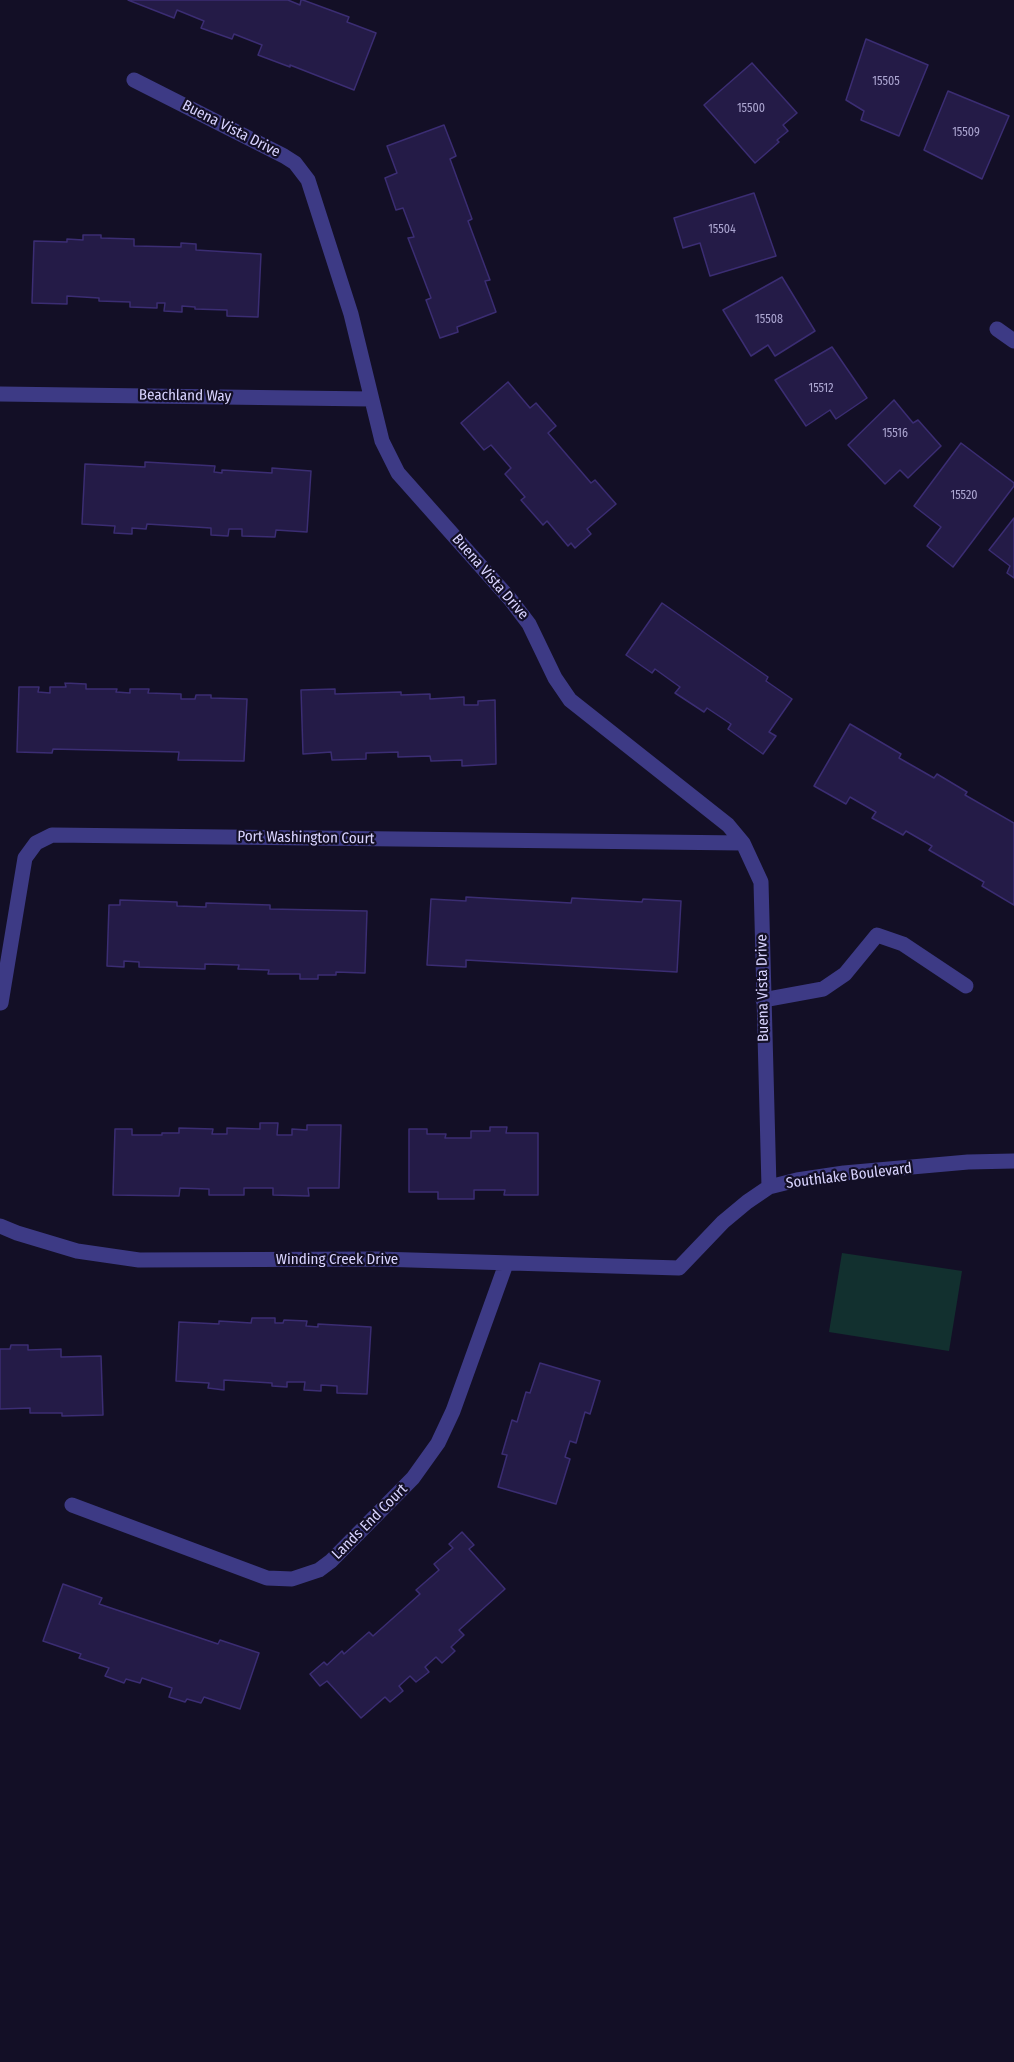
<!DOCTYPE html>
<html>
<head>
<meta charset="utf-8">
<style>
  body { margin:0 }
  canvas { display:block; background:#130f26 }
</style>
</head>
<body>
<canvas width="1014" height="2062"></canvas>
<script>
const ctx = document.querySelector('canvas').getContext('2d');
ctx.lineJoin = 'round';
function fill(path, color) { ctx.fillStyle = color; ctx.fill(path, 'evenodd'); }
const shape = rows => new Path2D(rows.map(r => 'M' + r).join(''));
function strokePath(path, color, width, dash) { ctx.strokeStyle = color; ctx.lineWidth = width; ctx.lineCap = dash ? 'butt' : 'round'; ctx.setLineDash(dash || []); ctx.stroke(path); }
function write(font, color, halo, rows, align = 'center') {
  ctx.font = font + ' "Fira Sans Condensed",sans-serif'; ctx.lineWidth = 4.5; ctx.setLineDash([]); ctx.textBaseline = 'middle'; ctx.strokeStyle = halo; ctx.fillStyle = color; for (const [text, x, y, turn = 0] of rows) {
    ctx.save(); ctx.translate(x, y); ctx.rotate((+turn || 0) * Math.PI / 180); ctx.textAlign = isNaN(turn) ? turn : align; if (halo) ctx.strokeText(text, 0, 0); ctx.fillText(text, 0, 0); ctx.restore();
  }
}
const green = shape([
  [842,1253,962,1271,949,1351,829,1332]
]);
const building = shape([
  [128,0,288,0,300,5,301,0,303,0,349,17,347,22,376,33,354,90,290,65,290,67,258,55,262,45,234,34,232,39,201,28,204,21,177,10,174,18,128,0],
  [866,39,928,65,899,136,861,120,864,111,846,100,866,39],
  [752,63,797,113,783,125,788,131,777,140,779,142,755,163,704,105,752,63],
  [948,91,1009,116,982,179,924,150,948,91],
  [444,125,456,156,450,159,472,219,468,221,490,280,485,281,496,312,457,327,458,332,440,338,426,300,431,298,408,238,414,237,403,208,396,210,385,178,397,173,387,146,444,125],
  [754,193,776,256,710,276,700,243,683,248,674,218,754,193],
  [83,235,101,235,101,238,134,239,134,246,181,247,181,243,196,244,196,250,261,254,258,317,227,316,227,310,195,309,195,307,182,306,182,312,164,311,165,303,157,303,157,308,130,307,130,302,99,301,99,298,67,296,67,304,32,303,34,241,67,242,67,239,83,240,83,235],
  [782,277,815,331,775,356,768,345,751,356,723,310,782,277],
  [832,347,867,398,836,419,830,410,806,426,775,380,832,347],
  [508,382,530,408,536,403,556,426,548,433,591,483,595,480,616,504,587,529,591,534,575,548,571,543,568,546,547,521,543,525,521,500,525,497,505,474,511,468,491,445,484,450,461,423,508,382],
  [894,400,913,423,918,420,941,446,908,478,900,470,885,484,848,445,894,400],
  [961,443,1014,483,1014,486,953,567,927,546,941,527,914,506,961,443],
  [145,462,215,466,214,472,222,473,222,470,272,473,272,468,311,471,307,532,276,530,275,537,242,536,242,529,229,529,228,536,211,535,211,528,147,524,146,529,132,528,132,534,114,533,115,526,82,524,85,464,145,467,145,462],
  [1014,518,1014,578,1007,573,1010,566,989,550,1014,518],
  [662,603,768,677,766,681,792,699,769,732,776,736,763,754,728,729,731,724,707,708,704,712,675,693,680,687,655,669,652,673,626,655,662,603],
  [65,683,86,684,86,689,117,689,116,692,130,693,130,689,149,689,148,693,181,694,181,699,195,699,196,695,211,695,211,698,247,699,244,761,178,760,179,752,53,749,52,753,17,752,19,687,39,687,38,692,50,693,50,687,66,687,65,683],
  [335,689,335,694,401,692,401,695,430,694,430,699,464,697,464,705,478,705,478,701,495,700,496,764,462,766,462,760,431,761,430,756,398,757,398,752,366,753,366,759,332,760,331,752,303,754,301,690,335,689],
  [850,724,901,754,899,758,934,778,937,774,967,792,965,795,1014,823,1014,905,982,886,984,882,929,850,932,846,906,831,903,835,872,818,876,812,850,797,846,804,814,786,850,724],
  [466,897,571,903,572,898,642,902,643,899,681,901,677,972,466,960,466,967,427,965,431,899,466,901,466,897],
  [120,900,177,902,177,906,206,907,206,903,270,905,270,909,367,911,365,973,336,972,336,975,318,975,318,979,300,979,300,974,268,974,269,970,238,969,239,965,205,964,205,969,139,967,139,962,124,961,124,967,107,966,109,905,120,905,120,900],
  [260,1123,278,1123,277,1135,292,1135,292,1129,307,1130,307,1125,341,1125,339,1188,308,1188,309,1196,273,1195,273,1188,244,1188,244,1195,209,1195,209,1189,180,1188,179,1196,113,1195,115,1129,132,1129,132,1135,162,1135,162,1133,179,1133,179,1128,213,1129,212,1134,227,1134,227,1128,260,1129,260,1123],
  [490,1127,507,1127,506,1133,538,1133,538,1195,504,1195,505,1190,474,1190,474,1199,438,1199,438,1192,409,1192,409,1129,427,1129,427,1134,446,1134,445,1138,471,1138,471,1131,490,1131,490,1127],
  [252,1318,275,1318,275,1323,283,1323,284,1320,307,1321,306,1326,318,1327,318,1324,371,1327,367,1394,337,1393,337,1386,321,1385,321,1391,304,1390,305,1382,287,1382,287,1387,272,1386,272,1383,224,1380,224,1390,208,1388,209,1383,176,1381,179,1322,219,1324,219,1321,251,1323,252,1318],
  [11,1345,28,1345,28,1350,61,1349,61,1357,101,1356,103,1415,62,1416,62,1413,30,1413,30,1408,0,1409,0,1349,10,1349,11,1345],
  [540,1363,600,1381,590,1414,585,1412,576,1443,570,1441,565,1457,570,1459,556,1504,498,1487,507,1455,502,1454,512,1420,517,1422,526,1392,530,1393,540,1363],
  [462,1532,474,1545,469,1549,505,1589,459,1630,464,1635,451,1647,455,1651,442,1663,436,1657,425,1667,429,1672,416,1682,410,1676,399,1686,403,1691,390,1702,385,1697,361,1718,327,1681,320,1686,310,1674,324,1662,327,1665,342,1651,344,1654,369,1632,373,1636,420,1594,416,1590,439,1570,434,1564,453,1548,449,1544,462,1532],
  [63,1584,102,1598,99,1604,218,1644,220,1640,259,1653,240,1709,204,1697,201,1703,187,1699,185,1702,169,1697,172,1688,142,1678,140,1683,126,1679,124,1683,105,1676,109,1668,79,1658,81,1654,43,1641,63,1584]
]);
const service = shape([
  [763,1000,823,989,845,974,877,935,903,944,966,986]
]);
const minor = shape([
  [134,80,284,156,295,163,308,180,351,314,382,441,398,473,510,599,529,624,555,678,570,700,728,825,743,843,761,882,769,1187],
  [997,329,1014,341],
  [0,394,371,399],
  [1,1003,25,858,36,843,52,835,743,843],
  [0,1226,17,1233,77,1251,139,1260,378,1259,679,1268,723,1222,747,1202,769,1187,797,1180,844,1173,968,1162,1014,1161],
  [72,1505,267,1578,292,1579,319,1570,331,1561,413,1478,438,1443,453,1411,506,1264]
]);
const numberNames = [
  ["15505",886,82],
  ["15500",751,109],
  ["15509",966,133],
  ["15504",722,230],
  ["15508",769,320],
  ["15512",821,389],
  ["15516",895,434],
  ["15520",964,496]
];
const streetNames = [
  ["Buena Vista Drive",231,129,27],
  ["Beachland Way",185,396,1],
  ["Buena Vista Drive",490,577,49],
  ["Port Washington Court",306,838,1],
  ["Buena Vista Drive",763,988,-91],
  ["Southlake Boulevard",849,1176,-7],
  ["Winding Creek Drive",337,1260],
  ["Lands End Court",370,1522,-45]
];
fill(green, '#12302f');
fill(building, '#241b47');
strokePath(building, '#3b2d73', 1.5);
strokePath(service, '#3d3a85', 15);
strokePath(minor, '#3d3a85', 15);
write('12px', '#aca6d1', null, numberNames);
write('15px', '#d9d4ff', '#130f26', streetNames);
</script>
</body>
</html>
